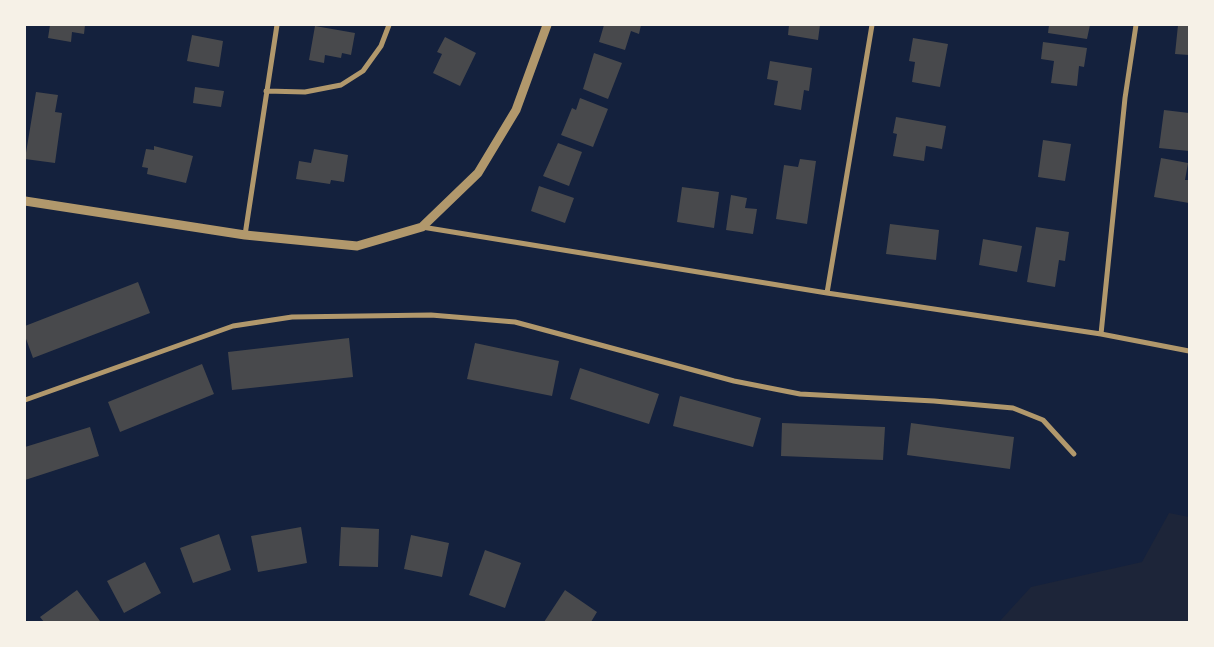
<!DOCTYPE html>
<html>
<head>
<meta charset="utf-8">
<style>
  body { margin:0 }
  #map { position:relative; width:1214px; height:647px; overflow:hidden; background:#14213d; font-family:"DejaVu Sans",sans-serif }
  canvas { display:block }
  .frame { position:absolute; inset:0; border:26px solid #f6f1e7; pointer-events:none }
</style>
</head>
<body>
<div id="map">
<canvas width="1214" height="647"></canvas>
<div class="frame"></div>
</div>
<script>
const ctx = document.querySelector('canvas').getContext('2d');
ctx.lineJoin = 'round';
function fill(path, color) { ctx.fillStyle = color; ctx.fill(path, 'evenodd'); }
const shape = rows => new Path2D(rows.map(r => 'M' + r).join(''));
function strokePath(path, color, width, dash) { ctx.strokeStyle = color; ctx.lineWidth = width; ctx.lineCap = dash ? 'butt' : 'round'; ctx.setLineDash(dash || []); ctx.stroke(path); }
const green = shape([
  [1169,513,1189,517,1189,622,999,622,1031,587,1142,562]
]);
const building = shape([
  [50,25,85,25,84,34,72,32,71,42,48,38],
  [604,25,641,25,639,34,631,31,625,50,599,42],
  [789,25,820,25,818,40,788,35],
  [1049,25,1090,25,1087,39,1048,33],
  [1178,25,1189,25,1189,55,1175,54],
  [315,26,355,33,351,55,342,53,341,58,325,55,324,63,309,60],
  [192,35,223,41,219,67,187,61],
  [445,37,476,53,460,86,433,73,442,54,437,52],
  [913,38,948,44,940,87,912,82,915,62,909,61],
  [1043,42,1087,48,1084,67,1079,66,1077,86,1051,83,1054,61,1041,59],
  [594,53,622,63,608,99,583,89],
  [770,61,812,68,809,91,804,90,801,110,774,105,778,81,767,79],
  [195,87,224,91,221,107,193,103],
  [36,92,58,95,55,112,62,113,55,163,25,159],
  [580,98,608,109,593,147,561,135,572,108,576,110],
  [1164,110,1189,113,1189,151,1159,148],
  [896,117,946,126,942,149,926,146,924,161,893,156,897,134,893,133],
  [1043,140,1071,144,1065,181,1038,177],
  [558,143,582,152,569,186,543,176],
  [154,146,193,156,186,183,147,174,148,168,142,167,146,149,154,150],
  [314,149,348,155,344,182,331,180,330,184,296,179,299,161,311,163],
  [1161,158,1188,163,1185,180,1189,180,1189,203,1154,197],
  [800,159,816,161,807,224,776,219,784,165,798,167],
  [539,186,574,198,565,223,531,211],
  [682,187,719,192,714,228,677,222],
  [731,195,747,198,745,208,757,209,753,234,726,230],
  [890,224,939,230,936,260,886,254],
  [1036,227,1069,232,1065,261,1059,260,1055,287,1027,282],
  [983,239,1022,246,1017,272,979,265],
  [138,282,150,313,33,358,25,336,25,326],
  [349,338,353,377,232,390,228,352],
  [475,343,559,361,552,396,467,379],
  [202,364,214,394,120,432,108,402],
  [580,368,659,394,649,424,570,399],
  [680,396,761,418,753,447,673,426],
  [782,423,885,427,883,460,781,456],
  [911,423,1014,437,1010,469,907,455],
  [90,427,99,456,25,480,25,447],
  [301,527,307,563,258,572,251,536],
  [341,527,379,529,378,567,339,566],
  [219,534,231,570,193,583,180,548],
  [411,535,449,543,442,577,404,569],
  [485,550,521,563,505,608,469,595],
  [145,562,161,593,124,613,107,581],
  [77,590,100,621,44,622,40,617],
  [565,590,597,612,591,622,544,622]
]);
const minor = shape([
  [266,91,305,92,341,85,363,71,381,46,389,25],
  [422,227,827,293,1101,334,1189,351],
  [245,235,277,25],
  [827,293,872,25],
  [1101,334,1125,98,1136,25],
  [25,400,233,326,292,317,431,315,515,322,734,381,800,394,934,401,1013,408,1043,420,1074,454]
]);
const tertiary = shape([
  [25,201,245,235,357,246,422,227,478,173,516,110,547,25]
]);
fill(green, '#1d2539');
fill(building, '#48494c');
strokePath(minor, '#b1986c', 5);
strokePath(tertiary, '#b1986c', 9);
</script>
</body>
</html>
